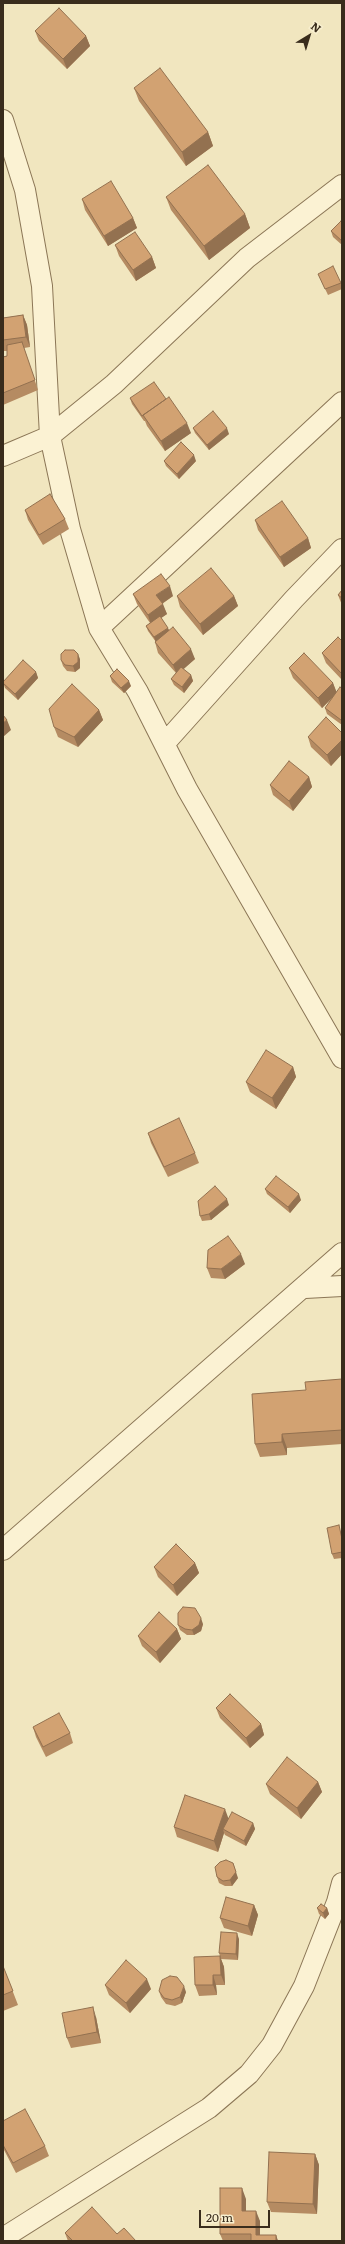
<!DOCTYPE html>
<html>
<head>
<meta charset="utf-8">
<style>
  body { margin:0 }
  #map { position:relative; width:345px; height:2244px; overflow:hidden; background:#f1e6bf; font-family:Literata,serif }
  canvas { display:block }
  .frame { position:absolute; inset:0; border:4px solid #392c1c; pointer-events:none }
  .north { position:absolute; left:289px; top:16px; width:40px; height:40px; -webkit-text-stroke:3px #f8efcf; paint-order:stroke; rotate:38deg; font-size:11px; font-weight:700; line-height:16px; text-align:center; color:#392c1c }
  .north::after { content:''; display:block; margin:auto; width:14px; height:18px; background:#392c1c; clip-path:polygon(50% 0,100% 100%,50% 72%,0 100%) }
  .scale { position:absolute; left:199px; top:2210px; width:71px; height:18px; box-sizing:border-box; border:2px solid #392c1c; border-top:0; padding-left:5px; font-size:12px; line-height:14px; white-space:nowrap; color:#392c1c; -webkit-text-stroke:3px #f8efcf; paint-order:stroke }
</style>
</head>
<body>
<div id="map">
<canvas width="345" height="2244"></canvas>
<div class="frame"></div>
<div class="north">N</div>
<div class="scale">20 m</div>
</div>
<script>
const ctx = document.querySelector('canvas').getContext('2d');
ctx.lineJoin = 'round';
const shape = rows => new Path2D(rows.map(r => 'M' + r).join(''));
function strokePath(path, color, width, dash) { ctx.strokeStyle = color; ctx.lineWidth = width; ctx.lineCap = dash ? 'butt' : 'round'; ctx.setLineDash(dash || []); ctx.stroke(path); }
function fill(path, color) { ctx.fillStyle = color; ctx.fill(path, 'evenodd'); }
const minor = shape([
  [3,120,25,190,42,286,50,436,70,529,99,628,138,692,187,789,342,1058],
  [3,456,50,436,114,384,247,258,342,185],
  [99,628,342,402],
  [165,743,294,599,342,549],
  [305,1288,342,1286],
  [3,1550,342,1253],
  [3,2238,209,2108,249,2074,272,2045,304,1986,337,1902,342,1883]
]);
const wall = shape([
  [35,31,86,36,90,46,67,69,39,41],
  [134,88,208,132,213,146,186,166,139,101],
  [166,197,245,214,250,228,209,260,171,210],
  [82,199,133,218,137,228,108,246,85,210],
  [342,222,342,245,333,237,331,231],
  [115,245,152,257,156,268,136,281,119,256],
  [318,274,341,283,342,286,342,289,328,295],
  [23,315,27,325,30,347,24,348,38,390,3,405,3,357,7,356,7,351,3,351,3,318],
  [130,398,191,433,165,451,147,426,145,421,144,421,132,404],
  [193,428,229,434,209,450,195,433],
  [164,461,196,461,179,479,166,466],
  [25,510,65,519,69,529,43,545,28,520],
  [255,520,308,538,311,548,284,567,258,530],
  [342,590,342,605,338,595],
  [133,594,173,596,162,604,167,614,161,618,169,630,195,659,183,669,191,675,193,681,184,693,174,685,171,679,176,673,158,653,155,642,156,642,148,631,146,626,150,623,137,604],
  [177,596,234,596,238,606,203,635,180,607],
  [342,641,342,680,326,663,322,653],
  [80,659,80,668,75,672,67,671,63,666,61,660],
  [289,668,333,683,336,692,342,689,342,725,327,714,325,708,332,698,322,708,293,678],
  [36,672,38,678,18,700,5,688,3,682],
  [110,676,131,686,124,693,112,682],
  [99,710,103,720,78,747,58,737,54,727],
  [342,733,342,754,331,766,311,747,308,737],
  [309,777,312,787,293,811,273,795,270,785],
  [293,1067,296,1077,276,1109,250,1092,246,1082],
  [148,1133,195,1153,199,1163,168,1177,151,1143],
  [265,1189,301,1200,290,1213,267,1194],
  [229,1205,211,1220,202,1221,200,1216],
  [245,1264,225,1279,211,1278,207,1268],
  [342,1379,342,1444,287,1448,287,1455,260,1457,255,1444,306,1390],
  [341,1531,342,1534,342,1558,334,1559,332,1554],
  [195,1563,199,1573,177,1596,158,1577,154,1567],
  [203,1624,201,1631,194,1635,187,1635,180,1630,178,1625],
  [177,1629,181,1639,160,1663,142,1646,138,1636],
  [216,1708,261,1724,264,1735,250,1748,220,1718],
  [33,1727,70,1733,73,1743,46,1757,36,1737],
  [318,1782,322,1792,301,1819,270,1794,266,1784],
  [229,1818,253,1823,255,1829,246,1846,225,1835,224,1833,218,1852,177,1837,174,1827],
  [217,1877,238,1878,232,1886,225,1886,219,1883],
  [254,1905,258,1915,252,1936,224,1928,220,1918],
  [317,1908,327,1908,329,1914,325,1919,319,1914],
  [239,1939,238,1960,221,1959,224,1967,225,1985,216,1985,217,1995,199,1996,195,1985,220,1956,219,1953],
  [3,1966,18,2005,3,2011],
  [105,1985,151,1989,130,2013,109,1995],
  [159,1991,186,1992,182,2003,175,2006,166,2004,161,1997],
  [96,2017,101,2043,71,2048,67,2038],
  [3,2121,45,2146,49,2156,16,2173,3,2148],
  [315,2154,319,2165,317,2214,271,2212,267,2202],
  [246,2199,246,2211,260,2221,260,2235,276,2235,278,2241,223,2241,220,2234],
  [65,2233,117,2234,136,2241,68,2241]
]);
const shadedWall = shape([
  [86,36,90,46,67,69,63,59],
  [208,132,213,146,186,166,182,152],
  [245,214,250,228,209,260,204,246],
  [133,218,137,228,108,246,104,236],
  [152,257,156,268,136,281,133,270],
  [23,315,27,325,30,347,26,337],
  [187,423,191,433,165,451,161,441],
  [227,428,229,434,209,450,207,445],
  [194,455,196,461,179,479,177,474],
  [308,538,311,548,284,567,280,557],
  [170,586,173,596,160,605,156,595],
  [234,596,238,606,203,635,200,624],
  [163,604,167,614,151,625,148,615],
  [168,628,170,633,156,643,154,637],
  [191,649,195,659,177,675,173,665],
  [78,654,80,659,80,668,75,672,73,666],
  [36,672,38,678,18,700,15,694],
  [191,675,193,681,184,693,182,687],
  [129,681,131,686,124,693,121,688],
  [333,683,337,693,322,708,318,698],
  [99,710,103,720,78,747,74,737],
  [7,720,11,730,3,737,3,723],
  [342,740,342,754,331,766,327,755],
  [309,777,312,787,293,811,289,801],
  [293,1067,296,1077,276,1109,272,1098],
  [299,1194,301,1200,290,1213,288,1207],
  [227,1199,229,1205,211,1220,209,1214],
  [241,1254,245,1264,225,1279,221,1269],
  [282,1434,287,1448,287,1455,282,1442],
  [195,1563,199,1573,177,1596,173,1585],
  [201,1618,203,1624,201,1631,194,1635,192,1630],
  [177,1629,181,1639,160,1663,156,1652],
  [261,1724,264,1735,250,1748,246,1738],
  [318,1782,322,1792,301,1819,297,1808],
  [225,1809,229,1820,223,1829,224,1833,218,1852,214,1841],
  [253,1823,255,1829,246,1846,244,1841],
  [233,1863,238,1878,232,1886,230,1880],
  [254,1905,258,1915,252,1936,248,1926],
  [327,1908,329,1914,325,1919,323,1913],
  [237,1933,239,1939,238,1960,236,1954],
  [220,1956,224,1967,225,1985,221,1975],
  [213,1975,216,1985,217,1995,213,1985],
  [147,1979,151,1989,130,2013,126,2003],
  [184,1986,186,1992,182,2003,180,1997],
  [93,2007,96,2017,101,2043,97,2032],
  [315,2154,319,2165,317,2214,313,2204],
  [242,2188,246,2199,246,2222,242,2211],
  [256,2211,260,2221,260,2241,256,2235],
  [276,2235,278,2241,276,2241]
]);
const building = shape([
  [59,8,86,36,63,59,35,31,59,8],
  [160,68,208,132,182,152,134,88,160,68],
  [208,165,245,214,204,246,166,197,208,165],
  [111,181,133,218,104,236,82,199,111,181],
  [341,221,342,222,342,241,331,231,341,221],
  [135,232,152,257,133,270,115,245,135,232],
  [333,266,341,283,325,289,318,274,333,266],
  [23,315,26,337,3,340,3,318,23,315],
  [22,342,35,380,3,393,3,357,7,356,7,345,22,342],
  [154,382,166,399,142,416,130,398,154,382],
  [169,397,187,423,161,441,143,415,169,397],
  [213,411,227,428,207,445,193,428,213,411],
  [181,442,194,455,177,474,164,461,181,442],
  [50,494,65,519,39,535,25,510,50,494],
  [282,501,308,538,280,557,255,520,282,501],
  [211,568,234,596,200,624,177,596,211,568],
  [161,574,170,586,156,595,163,604,148,615,133,594,161,574],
  [342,590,342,598,338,595,342,590],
  [160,616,168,628,154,637,146,626,160,616],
  [173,627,191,649,173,665,155,642,173,627],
  [338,637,342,641,342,674,322,653,338,637],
  [65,650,74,650,78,654,78,662,73,666,65,665,61,660,61,654,65,650],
  [304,653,333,683,318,698,289,668,304,653],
  [23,660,36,672,15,694,3,683,3,682,23,660],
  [181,667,191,675,182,687,171,679,181,667],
  [117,669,129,681,121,688,110,676,117,669],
  [72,684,99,710,74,737,54,727,49,709,72,684],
  [340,687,342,689,342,719,341,720,325,708,340,687],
  [3,715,7,720,3,723,3,715],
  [326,717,342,733,342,740,327,755,308,737,326,717],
  [289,761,309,777,289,801,270,785,289,761],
  [266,1050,293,1067,272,1098,246,1082,266,1050],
  [179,1118,195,1153,164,1167,148,1133,179,1118],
  [276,1176,299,1194,288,1207,265,1189,276,1176],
  [215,1186,227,1199,209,1214,200,1216,198,1201,215,1186],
  [228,1236,241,1254,221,1269,207,1268,208,1250,228,1236],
  [342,1379,342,1430,282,1434,282,1442,255,1444,252,1394,306,1390,305,1382,342,1379],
  [339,1525,342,1539,342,1552,332,1554,327,1528,339,1525],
  [176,1544,195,1563,173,1585,154,1567,176,1544],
  [183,1607,195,1608,201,1618,199,1625,192,1630,185,1629,178,1625,178,1613,183,1607],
  [159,1612,177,1629,156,1652,138,1636,159,1612],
  [230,1694,261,1724,246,1738,216,1708,230,1694],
  [59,1713,70,1733,43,1747,33,1727,59,1713],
  [287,1757,318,1782,297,1808,266,1784,287,1757],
  [185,1795,225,1809,214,1841,174,1827,185,1795],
  [232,1812,253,1823,244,1841,223,1829,232,1812],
  [226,1860,233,1863,236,1872,230,1880,223,1881,217,1877,215,1867,220,1862,226,1860],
  [226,1897,254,1905,248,1926,220,1918,226,1897],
  [321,1904,327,1908,323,1913,317,1908,321,1904],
  [221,1932,237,1933,236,1954,219,1953,221,1932],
  [220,1956,221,1975,213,1975,213,1985,195,1985,194,1957,220,1956],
  [126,1960,147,1979,126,2003,105,1985,126,1960],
  [3,1966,13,1991,3,1995,3,1966],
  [170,1976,177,1977,184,1986,180,1997,172,2000,164,1998,159,1991,162,1980,170,1976],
  [93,2007,97,2032,67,2038,62,2013,93,2007],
  [25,2109,45,2146,13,2163,3,2145,3,2121,25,2109],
  [269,2152,315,2154,313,2204,267,2202,269,2152],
  [220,2188,242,2188,242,2211,256,2211,256,2235,276,2235,276,2241,251,2241,251,2234,220,2234,220,2188],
  [92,2207,117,2234,124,2228,136,2241,73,2241,65,2233,92,2207]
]);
strokePath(minor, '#8b7656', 22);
strokePath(minor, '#fbf2d3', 20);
fill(wall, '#b58b62');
fill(shadedWall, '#937150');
fill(building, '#d2a272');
strokePath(building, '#937150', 1);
</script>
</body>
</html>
